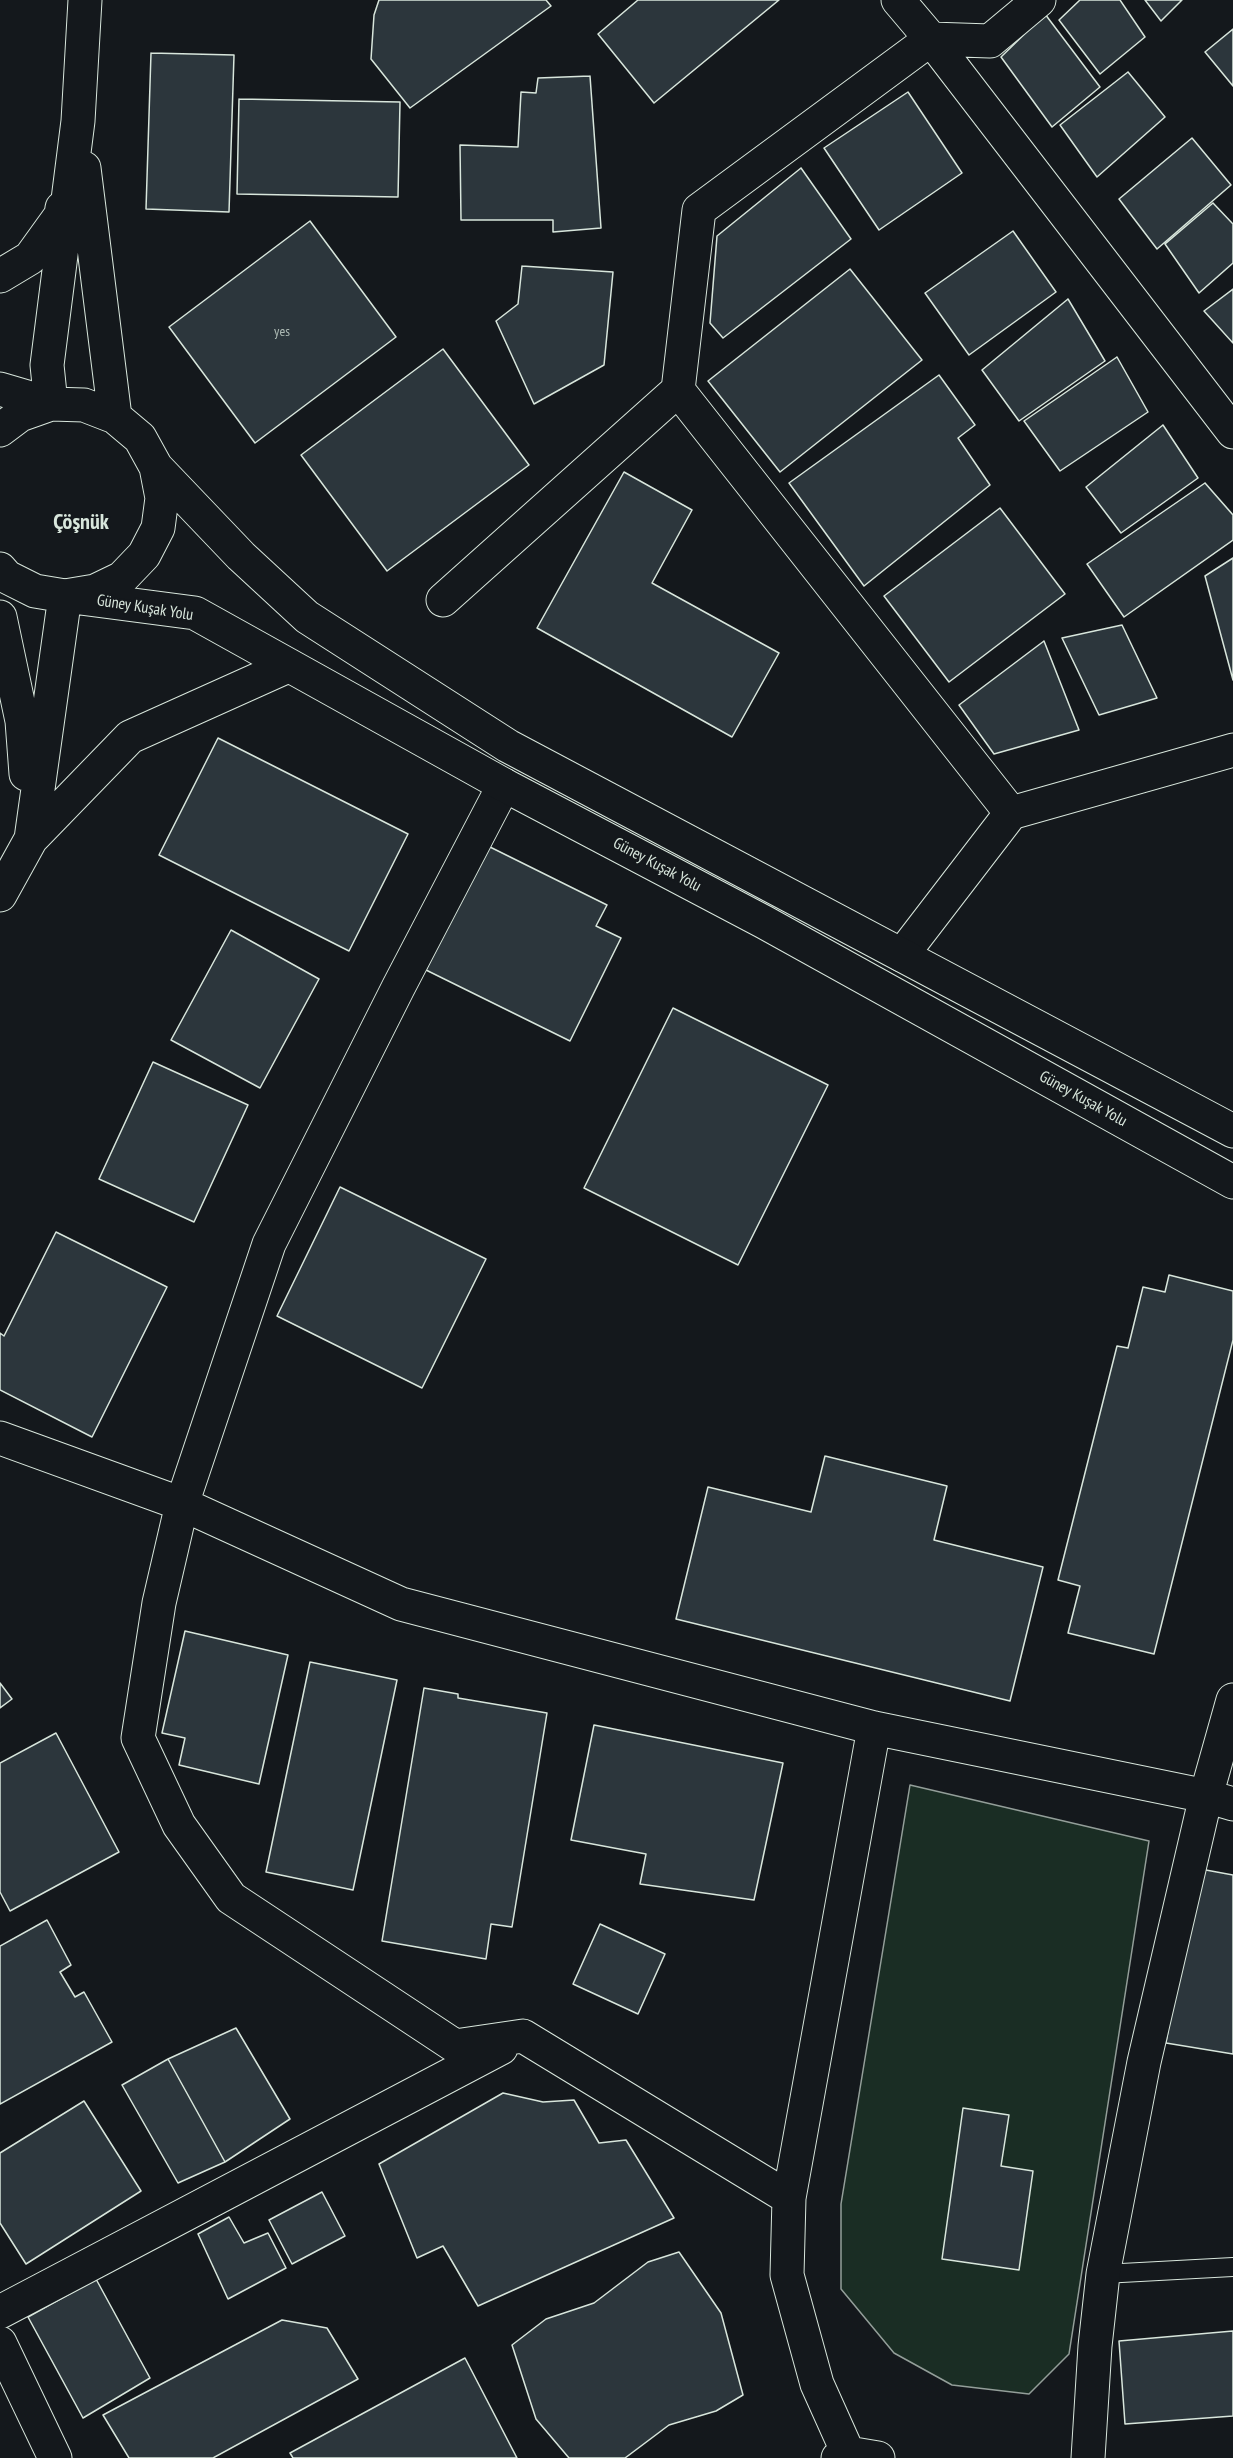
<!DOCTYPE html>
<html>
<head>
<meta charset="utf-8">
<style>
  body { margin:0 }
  canvas { display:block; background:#14181c }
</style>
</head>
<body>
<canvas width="1233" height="2458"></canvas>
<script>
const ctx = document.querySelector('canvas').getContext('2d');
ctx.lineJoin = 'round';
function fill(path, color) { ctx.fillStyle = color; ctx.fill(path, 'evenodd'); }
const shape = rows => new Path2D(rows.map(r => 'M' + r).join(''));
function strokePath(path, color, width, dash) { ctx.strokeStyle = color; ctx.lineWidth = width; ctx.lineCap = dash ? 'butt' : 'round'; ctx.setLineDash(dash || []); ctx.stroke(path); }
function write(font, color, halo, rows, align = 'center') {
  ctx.font = font + ' "PT Sans Narrow",sans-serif'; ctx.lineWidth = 4.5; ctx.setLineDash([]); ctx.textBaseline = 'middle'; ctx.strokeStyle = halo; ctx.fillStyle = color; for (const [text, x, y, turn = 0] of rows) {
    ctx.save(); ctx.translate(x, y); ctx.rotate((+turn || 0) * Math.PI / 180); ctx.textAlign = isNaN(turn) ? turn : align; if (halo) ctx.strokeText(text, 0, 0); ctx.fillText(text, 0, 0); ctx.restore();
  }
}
const green = shape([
  [910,1785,1149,1841,1069,2354,1029,2394,952,2385,894,2353,841,2289,841,2204,910,1785]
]);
const building = shape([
  [379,0,546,0,551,6,410,108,371,59,374,15,379,0],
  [638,0,779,0,654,103,598,34,638,0],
  [1080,0,1120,0,1145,37,1100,74,1059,20,1080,0],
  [1145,0,1182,0,1161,21,1145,0],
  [1045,14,1100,87,1052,127,1001,57,1045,14],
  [1233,29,1233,86,1205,52,1233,29],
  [151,53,234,55,229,212,146,209,151,53],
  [1128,72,1165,117,1097,177,1060,125,1128,72],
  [590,76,601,228,553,232,553,220,461,220,460,145,518,147,521,92,536,93,538,78,590,76],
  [908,92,962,173,879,230,824,148,908,92],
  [239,99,400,102,398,197,237,194,239,99],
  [1192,138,1231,185,1157,249,1119,199,1192,138],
  [801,168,851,239,723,338,710,323,717,236,801,168],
  [1213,203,1233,224,1233,263,1199,293,1165,244,1213,203],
  [310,221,396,337,255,443,169,327,310,221],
  [1013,231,1056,292,969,355,925,293,1013,231],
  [522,266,613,272,604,365,534,404,496,321,518,304,522,266],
  [850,269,922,360,780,472,708,381,850,269],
  [1233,289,1233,343,1204,311,1233,289],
  [1068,299,1105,361,1019,421,982,370,1068,299],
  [443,349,529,465,387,571,301,455,443,349],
  [1117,357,1148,412,1060,471,1024,421,1117,357],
  [939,375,975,425,958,438,990,485,864,586,789,483,939,375],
  [1163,425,1198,478,1121,533,1086,487,1163,425],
  [624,472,692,510,652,583,779,653,732,737,537,628,624,472],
  [1205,483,1233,515,1233,540,1124,617,1087,564,1205,483],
  [1000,508,1065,594,949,682,884,596,1000,508],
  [1233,558,1233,680,1205,576,1233,558],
  [1122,625,1157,698,1099,715,1062,638,1122,625],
  [1044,641,1079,730,994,754,959,705,1044,641],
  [218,738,408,834,349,951,159,855,218,738],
  [488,846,607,905,596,926,621,938,570,1041,426,970,488,846],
  [231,930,319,979,260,1088,171,1040,231,930],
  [673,1008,828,1085,738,1265,584,1188,673,1008],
  [153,1062,248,1105,194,1222,99,1179,153,1062],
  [340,1187,486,1259,422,1388,277,1316,340,1187],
  [56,1232,167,1287,92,1437,0,1390,0,1333,4,1336,56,1232],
  [1169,1275,1233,1291,1233,1340,1154,1654,1068,1633,1080,1586,1058,1580,1117,1346,1128,1348,1143,1287,1165,1292,1169,1275],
  [825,1456,947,1486,934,1540,1043,1567,1010,1701,676,1619,708,1487,811,1512,825,1456],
  [185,1631,288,1655,259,1784,179,1765,185,1738,162,1733,185,1631],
  [310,1662,397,1680,353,1890,266,1872,310,1662],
  [0,1683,12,1699,0,1708,0,1683],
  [424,1688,458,1694,458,1698,547,1713,512,1927,491,1924,486,1959,382,1941,424,1688],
  [594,1725,783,1763,754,1900,640,1884,646,1854,571,1840,594,1725],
  [56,1733,119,1852,10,1911,0,1892,0,1763,56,1733],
  [1195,1868,1233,1875,1233,2054,1166,2043,1195,1868],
  [47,1920,71,1965,60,1972,75,1997,84,1992,112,2042,0,2104,0,1946,47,1920],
  [600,1924,665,1954,638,2014,573,1984,600,1924],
  [236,2028,290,2119,225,2162,168,2059,236,2028],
  [168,2059,225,2162,178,2183,122,2085,168,2059],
  [503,2093,543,2102,574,2100,599,2143,626,2140,674,2218,478,2306,443,2246,417,2258,379,2164,503,2093],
  [84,2101,141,2191,26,2264,0,2223,0,2153,84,2101],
  [963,2108,1009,2115,1001,2166,1033,2171,1019,2270,942,2259,963,2108],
  [322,2192,345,2236,292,2264,269,2220,322,2192],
  [229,2217,244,2243,268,2233,286,2268,228,2299,198,2234,229,2217],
  [679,2252,721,2313,743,2395,716,2411,669,2425,625,2458,569,2458,536,2419,512,2345,546,2319,594,2303,648,2262,679,2252],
  [96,2279,150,2378,83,2418,28,2317,96,2279],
  [282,2320,327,2328,358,2379,213,2458,129,2458,103,2415,282,2320],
  [1233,2331,1233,2416,1125,2424,1119,2341,1233,2331],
  [465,2358,517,2458,293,2458,290,2453,465,2358]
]);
const lane = shape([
  [1103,2274,1233,2267]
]);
const street = shape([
  [898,0,931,39,1233,432],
  [678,390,699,210,931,39,990,41,1039,0],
  [443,600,678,390,1011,813],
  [504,785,399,986,269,1244,182,1504,159,1603,138,1738,179,1825,231,1898,455,2046,523,2036,789,2198,787,2275,817,2384,848,2453],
  [902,955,1011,813,1233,750],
  [0,1438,182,1504,401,1604,874,1728,1206,1796,1233,1804],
  [789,2198,874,1728],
  [0,2312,501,2048],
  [838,2458,848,2453,878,2458],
  [1088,2458,1095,2346,1103,2274,1144,2062,1206,1796,1233,1700]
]);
const secondary = shape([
  [84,168,115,417],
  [0,276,30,258,61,215,62,208],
  [0,389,51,404,47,365,78,121,85,0],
  [0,430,20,415,51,404,84,405,115,417,140,438,156,467,162,498,158,528,144,555,122,578,95,591,65,596,35,591,7,577,0,569],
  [156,467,241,556,307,617,508,746,1233,1131],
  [0,617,22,721,26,774],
  [31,839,65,596,195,613,504,785,764,922,1233,1182],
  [0,895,31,839,130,737,288,666],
  [0,2343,55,2458]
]);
const numberNames = [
  ["yes",282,332]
];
const streetNames = [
  ["Güney Kuşak Yolu",145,608,9],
  ["Güney Kuşak Yolu",657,865,28],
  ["Güney Kuşak Yolu",1083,1099,29]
];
const districtNames = [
  ["Çöşnük",81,523]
];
fill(green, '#1a2d24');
strokePath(green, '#939e99', 1.5);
fill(building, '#2c363c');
strokePath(building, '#d8e6dc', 1.5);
strokePath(lane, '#d8e6dc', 20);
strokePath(street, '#d8e6dc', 35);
strokePath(secondary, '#d8e6dc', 35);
strokePath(lane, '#14181c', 18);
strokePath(street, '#14181c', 33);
strokePath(secondary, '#14181c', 33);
write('14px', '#adbab4', null, numberNames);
write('16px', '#d8e6dc', '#14181c', streetNames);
write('bold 22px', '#d8e6dc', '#14181c', districtNames);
</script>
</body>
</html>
